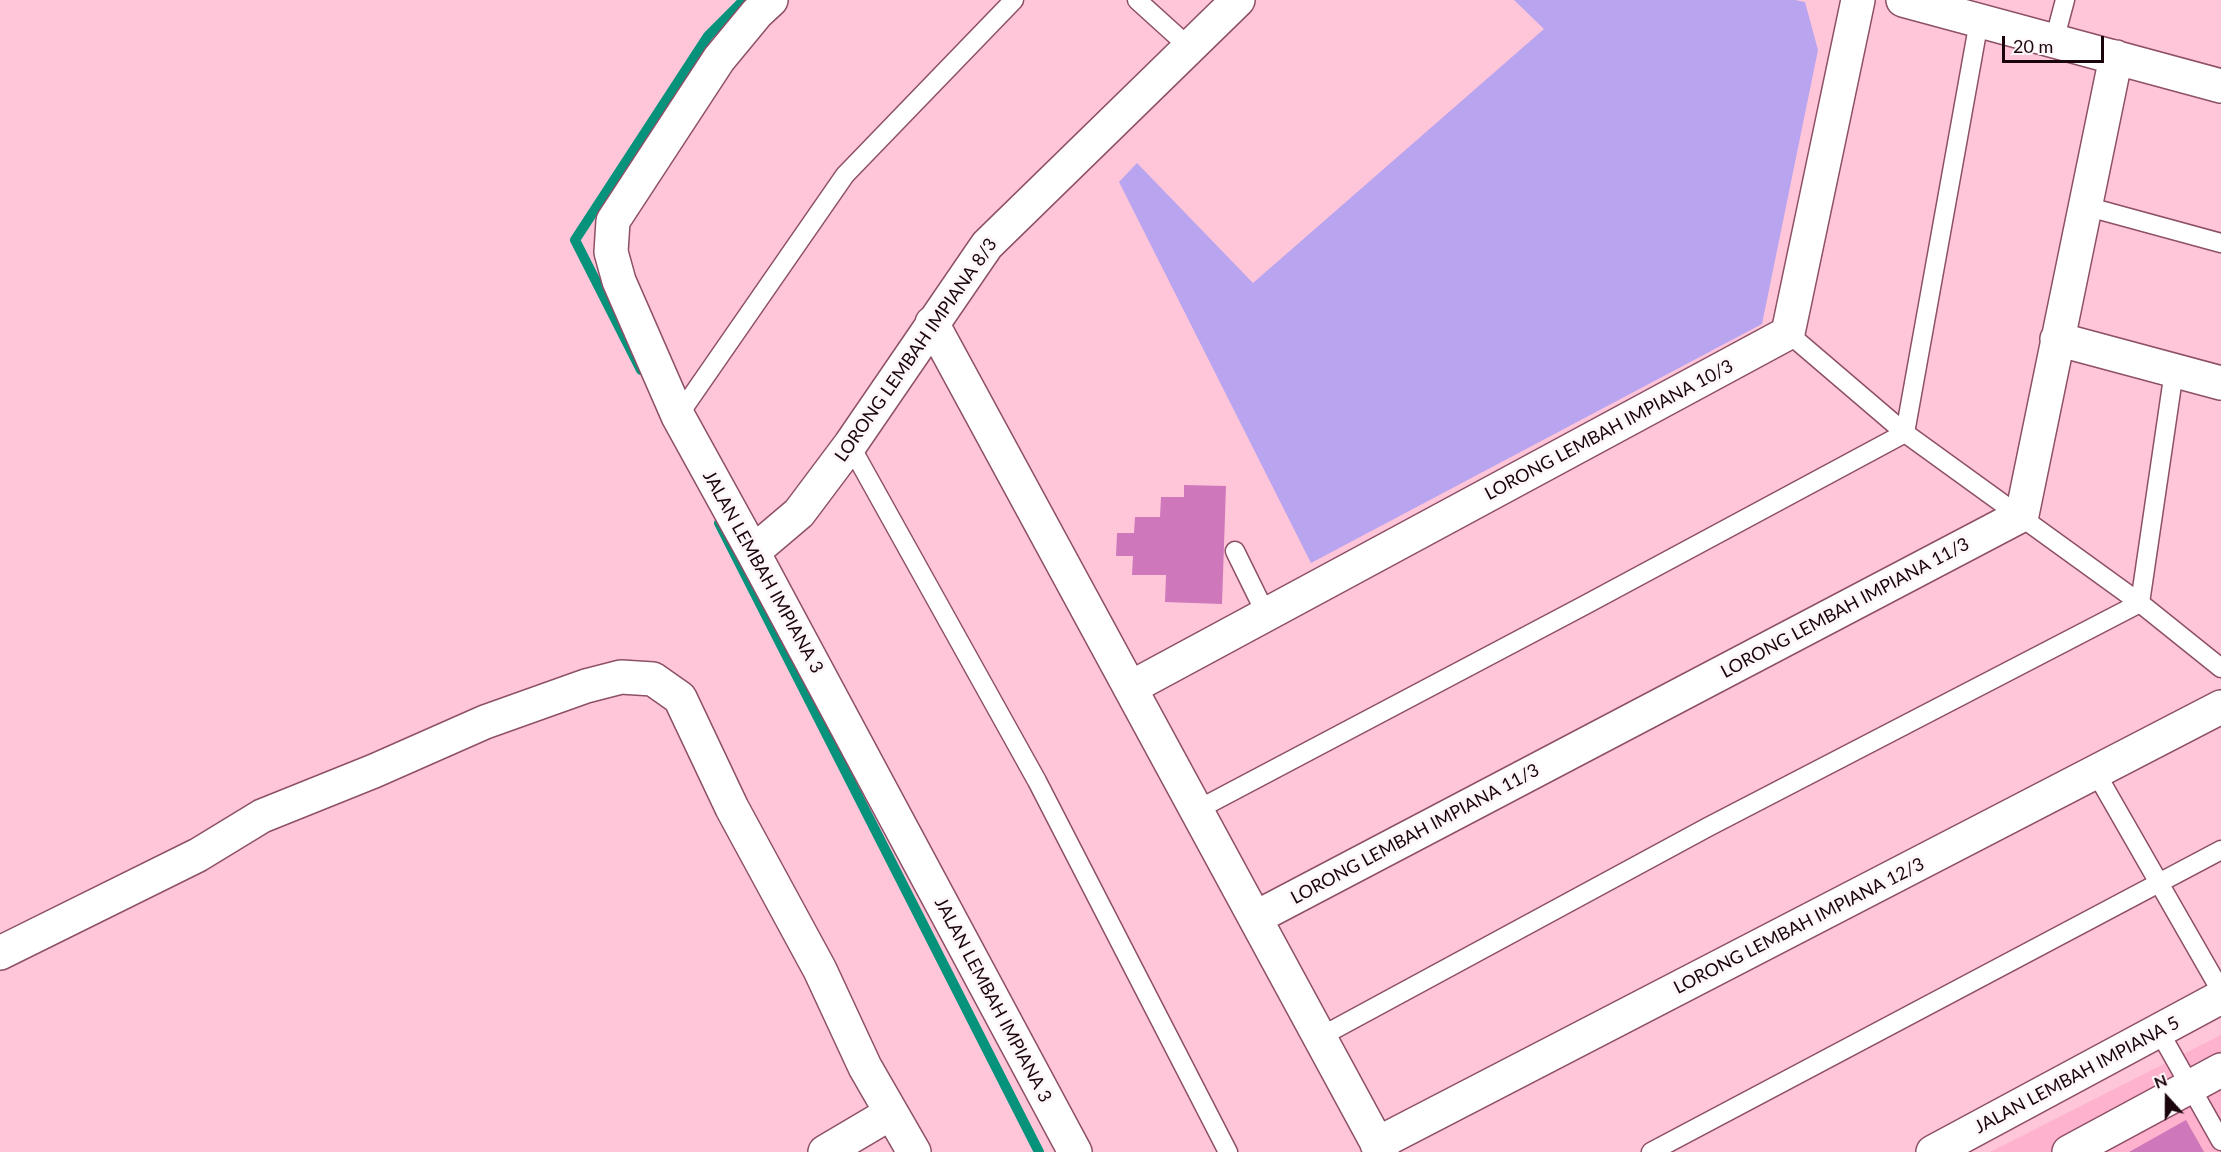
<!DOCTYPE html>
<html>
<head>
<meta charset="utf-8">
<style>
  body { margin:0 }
  #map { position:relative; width:2221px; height:1152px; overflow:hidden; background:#ffc6d9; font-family:Lato,sans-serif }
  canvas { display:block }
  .north { position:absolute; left:2137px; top:1068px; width:60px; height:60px; -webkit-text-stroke:4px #fef7f9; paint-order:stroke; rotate:339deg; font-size:16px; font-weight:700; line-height:24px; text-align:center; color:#1a050d }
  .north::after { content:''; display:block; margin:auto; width:21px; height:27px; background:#1a050d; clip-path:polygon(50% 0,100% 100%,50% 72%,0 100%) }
  .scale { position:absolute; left:2002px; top:36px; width:102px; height:27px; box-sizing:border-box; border:3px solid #1a050d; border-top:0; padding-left:8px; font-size:18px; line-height:21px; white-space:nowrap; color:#1a050d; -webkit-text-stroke:4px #fef7f9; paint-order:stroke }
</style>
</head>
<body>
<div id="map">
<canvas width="2221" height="1152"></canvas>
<div class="north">N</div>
<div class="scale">20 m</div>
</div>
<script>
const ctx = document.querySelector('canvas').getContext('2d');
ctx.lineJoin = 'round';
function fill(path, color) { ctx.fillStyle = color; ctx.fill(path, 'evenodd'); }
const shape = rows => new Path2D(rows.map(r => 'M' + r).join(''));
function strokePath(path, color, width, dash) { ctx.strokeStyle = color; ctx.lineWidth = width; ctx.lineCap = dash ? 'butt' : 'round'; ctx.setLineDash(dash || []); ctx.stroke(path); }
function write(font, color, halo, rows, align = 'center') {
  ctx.font = font + ' Lato,sans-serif'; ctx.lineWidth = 6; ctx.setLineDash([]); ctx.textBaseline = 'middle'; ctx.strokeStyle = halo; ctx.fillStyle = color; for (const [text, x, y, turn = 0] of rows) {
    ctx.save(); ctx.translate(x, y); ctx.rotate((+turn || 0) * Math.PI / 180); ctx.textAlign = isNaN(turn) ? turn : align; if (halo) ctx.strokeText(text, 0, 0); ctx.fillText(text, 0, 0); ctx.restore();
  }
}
const built = shape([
  [2221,1035,2221,1152,1990,1152]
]);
const green = shape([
  [1514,0,1795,0,1805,2,1818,50,1762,324,1311,563,1119,182,1137,163,1253,283,1544,29]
]);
const stream = shape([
  [641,370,575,240,708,36,744,0],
  [719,523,1039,1152]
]);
const building = shape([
  [1184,485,1226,486,1222,604,1165,602,1166,575,1132,575,1133,556,1116,556,1117,533,1134,533,1135,517,1160,517,1161,497,1184,497],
  [2186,1120,2204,1152,2129,1152]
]);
const lane = shape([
  [1137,0,1190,48],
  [2054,41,2065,0],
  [2085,206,2221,243],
  [1788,333,1905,433,2140,603,2221,668],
  [678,416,845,175,1014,0],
  [850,445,1037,781,1228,1152],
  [1235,551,1266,614],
  [2096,773,2221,991],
  [1197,810,1585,605,1905,433,1979,21],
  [2159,1031,2221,1141],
  [1320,1037,1708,827,2140,603,2174,371],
  [1651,1152,2221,850]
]);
const street = shape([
  [771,0,757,13,719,59,613,221,611,252,619,281,678,416,753,552,1075,1152],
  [1903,0,2221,86],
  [932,323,1382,1152],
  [2057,339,2221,383],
  [753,552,799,513,850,445,987,245,1238,0],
  [1130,688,1788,333,1858,0],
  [1255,918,2022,515,2116,57],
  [0,953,198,855,262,816,374,771,485,722,586,686,621,677,653,679,680,698,732,808,820,970,865,1067,914,1152],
  [1377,1144,2221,707],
  [825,1152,891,1113],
  [1933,1152,2221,997],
  [2069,1152,2221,1070]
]);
const streetNames = [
  ["LORONG LEMBAH IMPIANA 8/3",916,350,-55],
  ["LORONG LEMBAH IMPIANA 10/3",1609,430,-28],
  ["JALAN LEMBAH IMPIANA 3",763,572,61],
  ["LORONG LEMBAH IMPIANA 11/3",1845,608,-28],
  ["LORONG LEMBAH IMPIANA 11/3",1415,834,-28],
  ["LORONG LEMBAH IMPIANA 12/3",1799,926,-27],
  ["JALAN LEMBAH IMPIANA 3",993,1000,62],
  ["JALAN LEMBAH IMPIANA 5",2077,1075,-28]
];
fill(built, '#ffb2cd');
fill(green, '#b8a4ef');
strokePath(stream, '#07927b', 10);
fill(building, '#ce77ba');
strokePath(lane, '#8d5067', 21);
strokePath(street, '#8d5067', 36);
strokePath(lane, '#fff', 18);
strokePath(street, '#fff', 33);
write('18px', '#1a050d', '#fef7f9', streetNames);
</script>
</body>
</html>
